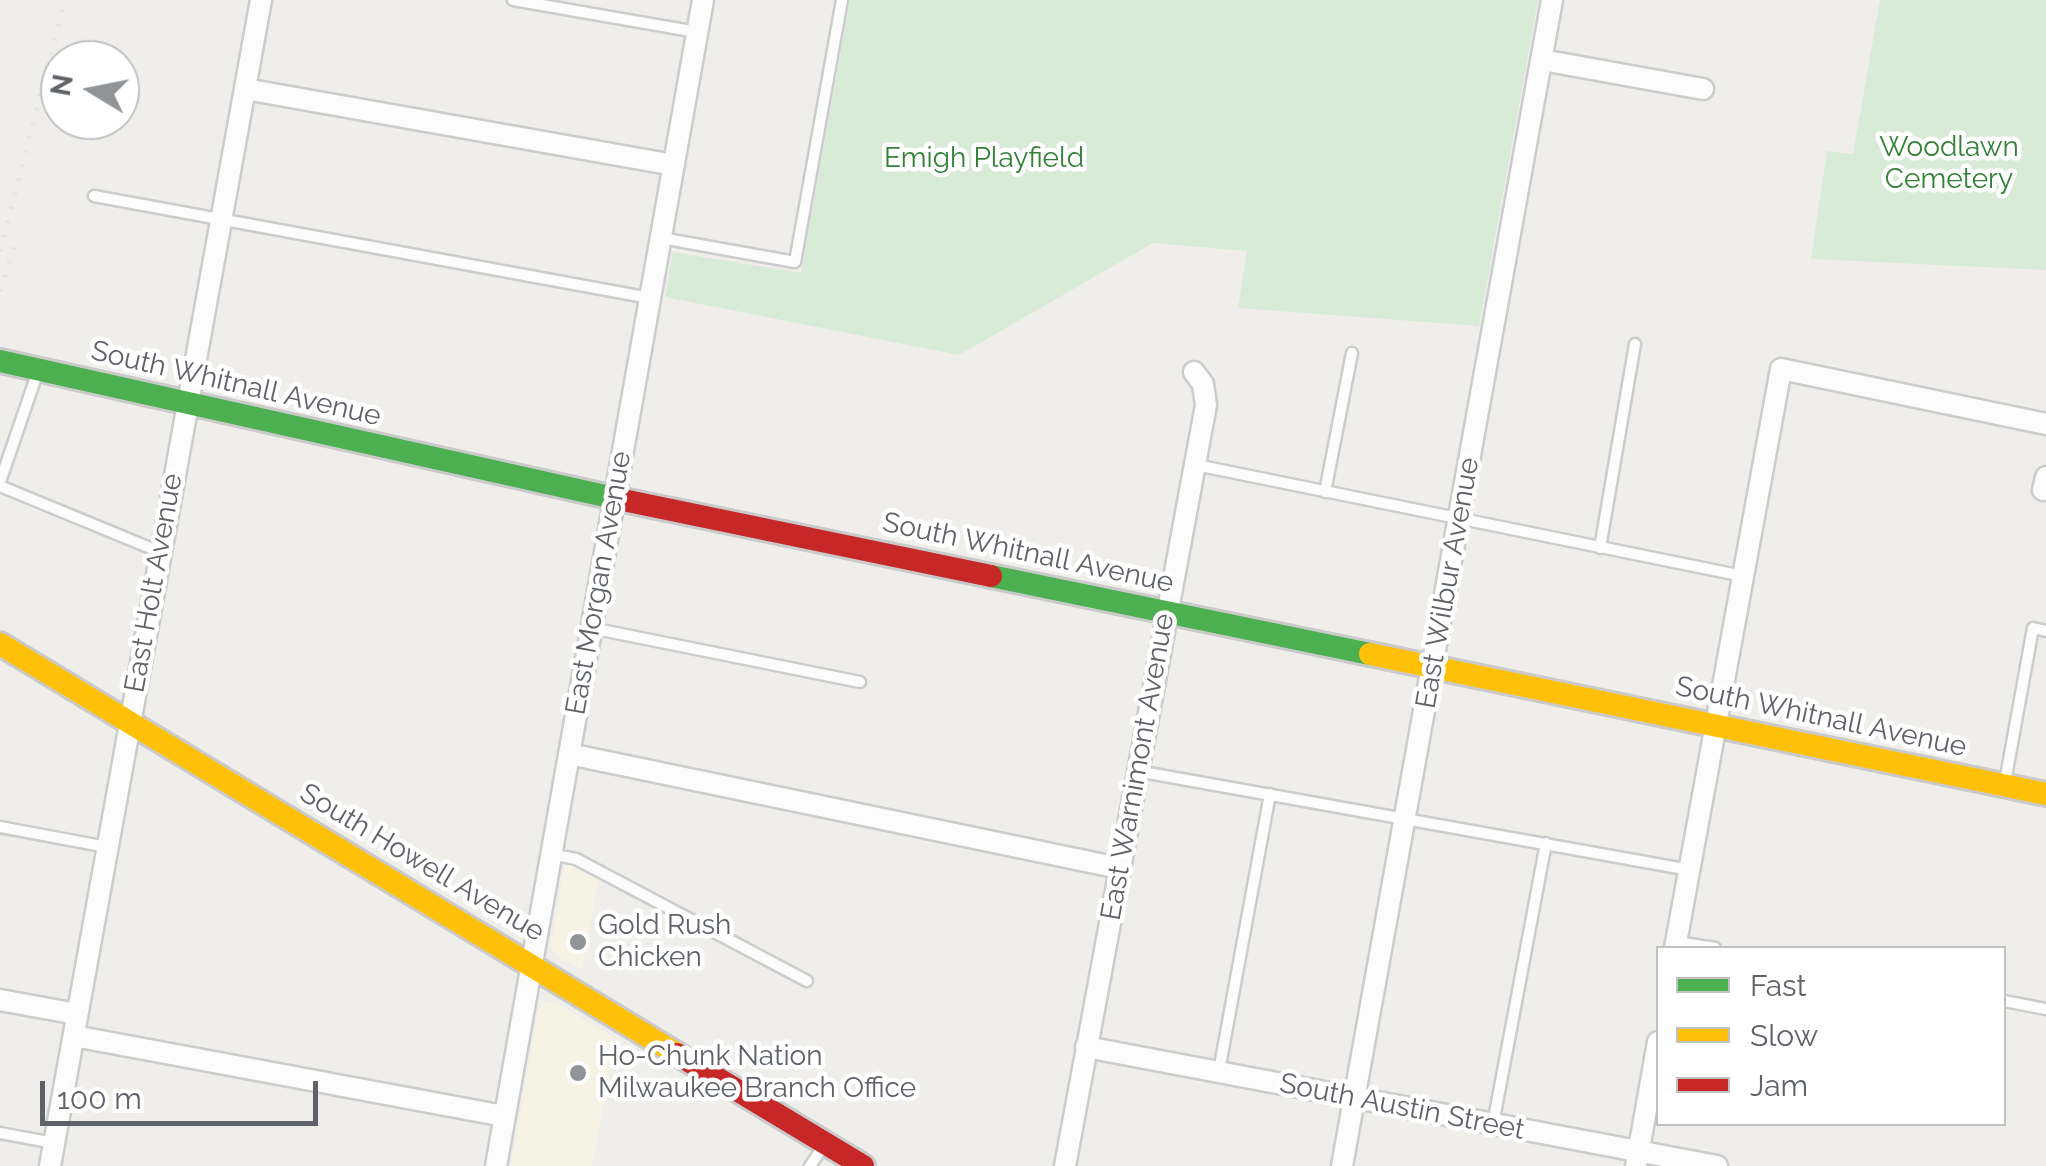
<!DOCTYPE html>
<html>
<head>
<meta charset="utf-8">
<style>
  body { margin:0 }
  #map { position:relative; width:2046px; height:1166px; overflow:hidden; background:#efeeea; font-family:Raleway,sans-serif }
  canvas { display:block }
  .legend { position:absolute; left:1656px; top:946px; width:350px; height:180px; box-sizing:border-box; background:#fff; border:2px solid #bfc1c3; margin:0; padding:12px 18px; list-style:none; font-size:30px; color:#5f6368 }
  .legend li { display:flex; align-items:center; gap:20px; height:50px }
  .legend b { width:50px; border:2px solid #bfc1c3 }
  .north { position:absolute; left:40px; top:40px; width:100px; height:100px; box-sizing:border-box; background:#fff; border:2px solid #bfc1c3; border-radius:50%; rotate:280deg; font-size:28px; font-weight:700; line-height:40px; text-align:center; color:#5f6368 }
  .north::after { content:''; display:block; margin:auto; width:35px; height:45px; background:#919496; clip-path:polygon(50% 0,100% 100%,50% 72%,0 100%) }
  .scale { position:absolute; left:40px; top:1081px; width:278px; height:45px; box-sizing:border-box; border:5px solid #5f6368; border-top:0; padding-left:12px; font-size:30px; line-height:35px; white-space:nowrap; color:#5f6368; -webkit-text-stroke:8px #fff; paint-order:stroke }
</style>
</head>
<body>
<div id="map">
<canvas width="2046" height="1166"></canvas>
<ul class="legend">
<li><b style="height:12px;background:#4caf50"></b>Fast</li>
<li><b style="height:12px;background:#ffc107"></b>Slow</li>
<li><b style="height:12px;background:#c62828"></b>Jam</li>
</ul>
<div class="north">N</div>
<div class="scale">100 m</div>
</div>
<script>
const ctx = document.querySelector('canvas').getContext('2d');
ctx.lineJoin = 'round';
function fill(path, color) { ctx.fillStyle = color; ctx.fill(path, 'evenodd'); }
const shape = rows => new Path2D(rows.map(r => 'M' + r).join(''));
function strokePath(path, color, width, dash) { ctx.strokeStyle = color; ctx.lineWidth = width; ctx.lineCap = dash ? 'butt' : 'round'; ctx.setLineDash(dash || []); ctx.stroke(path); }
function write(font, color, halo, rows, align = 'center') {
  ctx.font = font + ' Raleway,sans-serif'; ctx.lineWidth = 9; ctx.setLineDash([]); ctx.textBaseline = 'middle'; ctx.strokeStyle = halo; ctx.fillStyle = color; for (const [text, x, y, turn = 0] of rows) {
    ctx.save(); ctx.translate(x, y); ctx.rotate((+turn || 0) * Math.PI / 180); ctx.textAlign = isNaN(turn) ? turn : align; if (halo) ctx.strokeText(text, 0, 0); ctx.fillText(text, 0, 0); ctx.restore();
  }
}
const commercial = shape([
  [574,865,599,878,582,970,559,957,551,947,564,866],
  [545,1002,555,1002,616,1039,592,1166,511,1166,538,1011]
]);
const green = shape([
  [850,0,1538,0,1479,326,1238,308,1247,251,1153,243,959,355,665,297,673,252,801,273],
  [1880,0,2046,0,2046,270,1811,259,1827,151,1853,154]
]);
const lane = shape([
  [513,0,697,32],
  [94,196,650,298],
  [661,238,795,262,842,0],
  [1196,465,1743,576],
  [0,482,37,374],
  [0,486,160,552],
  [1325,492,1352,353],
  [1600,548,1635,344],
  [591,628,860,682],
  [1137,771,1690,870],
  [2005,782,2033,628,2046,631],
  [0,827,107,847],
  [551,854,576,859,807,981],
  [1677,942,1715,948],
  [2004,1001,2046,1009],
  [1219,1071,1270,794],
  [1493,1124,1546,843],
  [0,1133,54,1143],
  [810,1166,825,1144]
]);
const street = shape([
  [1542,60,1703,89],
  [245,89,674,165],
  [2043,490,2046,477],
  [569,754,1119,868],
  [1675,948,1781,369,2046,424],
  [0,1000,77,1014],
  [74,1036,504,1116],
  [1086,1047,1717,1166],
  [50,1166,261,0],
  [496,1166,703,0],
  [1065,1166,1206,405,1203,384,1194,372],
  [1342,1166,1552,0],
  [1636,1166,1658,1042]
]);
const fast = shape([
  [0,361,623,500],
  [991,576,1370,654]
]);
const slow = shape([
  [0,644,677,1054],
  [1370,654,2046,794]
]);
const jam = shape([
  [623,500,991,576],
  [677,1054,863,1166]
]);
const rail = shape([
  [0,251,65,0],
  [0,291,17,238]
]);
const markers = [
  [578,942,10,"#919496"],
  [578,1073,10,"#919496"]
];
const parkNames = [
  ["Woodlawn",1949,148],
  ["Cemetery",1949,180],
  ["Emigh Playfield",984,159]
];
const streetNames = [
  ["South Whitnall Avenue",236,384,13],
  ["South Whitnall Avenue",1028,553,12],
  ["East Holt Avenue",154,583,-80],
  ["East Morgan Avenue",599,583,-80],
  ["East Wilbur Avenue",1448,583,-80],
  ["South Whitnall Avenue",1821,717,12],
  ["East Warnimont Avenue",1138,767,-80],
  ["South Howell Avenue",422,863,31],
  ["South Austin Street",1402,1107,11]
];
const poiNames = [
  ["Gold Rush",598,926],
  ["Chicken",598,958],
  ["Ho-Chunk Nation",598,1057],
  ["Milwaukee Branch Office",598,1089]
];
fill(commercial, '#f7f3e4');
fill(green, '#d8ebd6');
strokePath(lane, '#cbcccc', 15);
strokePath(street, '#cbcccc', 25);
strokePath(fast, '#cacacb', 28);
strokePath(slow, '#cacacb', 28);
strokePath(jam, '#cacacb', 28);
strokePath(lane, '#fdfcfc', 10);
strokePath(street, '#fdfcfc', 20);
strokePath(fast, '#4caf50', 22);
strokePath(slow, '#ffc107', 22);
strokePath(jam, '#c62828', 22);
strokePath(rail, '#e4e4e4', 5, [2.5, 12]);
for (const [x, y, r, color] of markers) { const dot = new Path2D(); dot.arc(x, y, r, 0, 2 * Math.PI); ctx.fillStyle = color; ctx.fill(dot); strokePath(dot, '#fff', 4); }
write('28px', '#348238', '#fff', parkNames);
write('28px', '#5f6368', '#fff', streetNames);
write('28px', '#5f6368', '#fff', poiNames, 'left');
</script>
</body>
</html>
